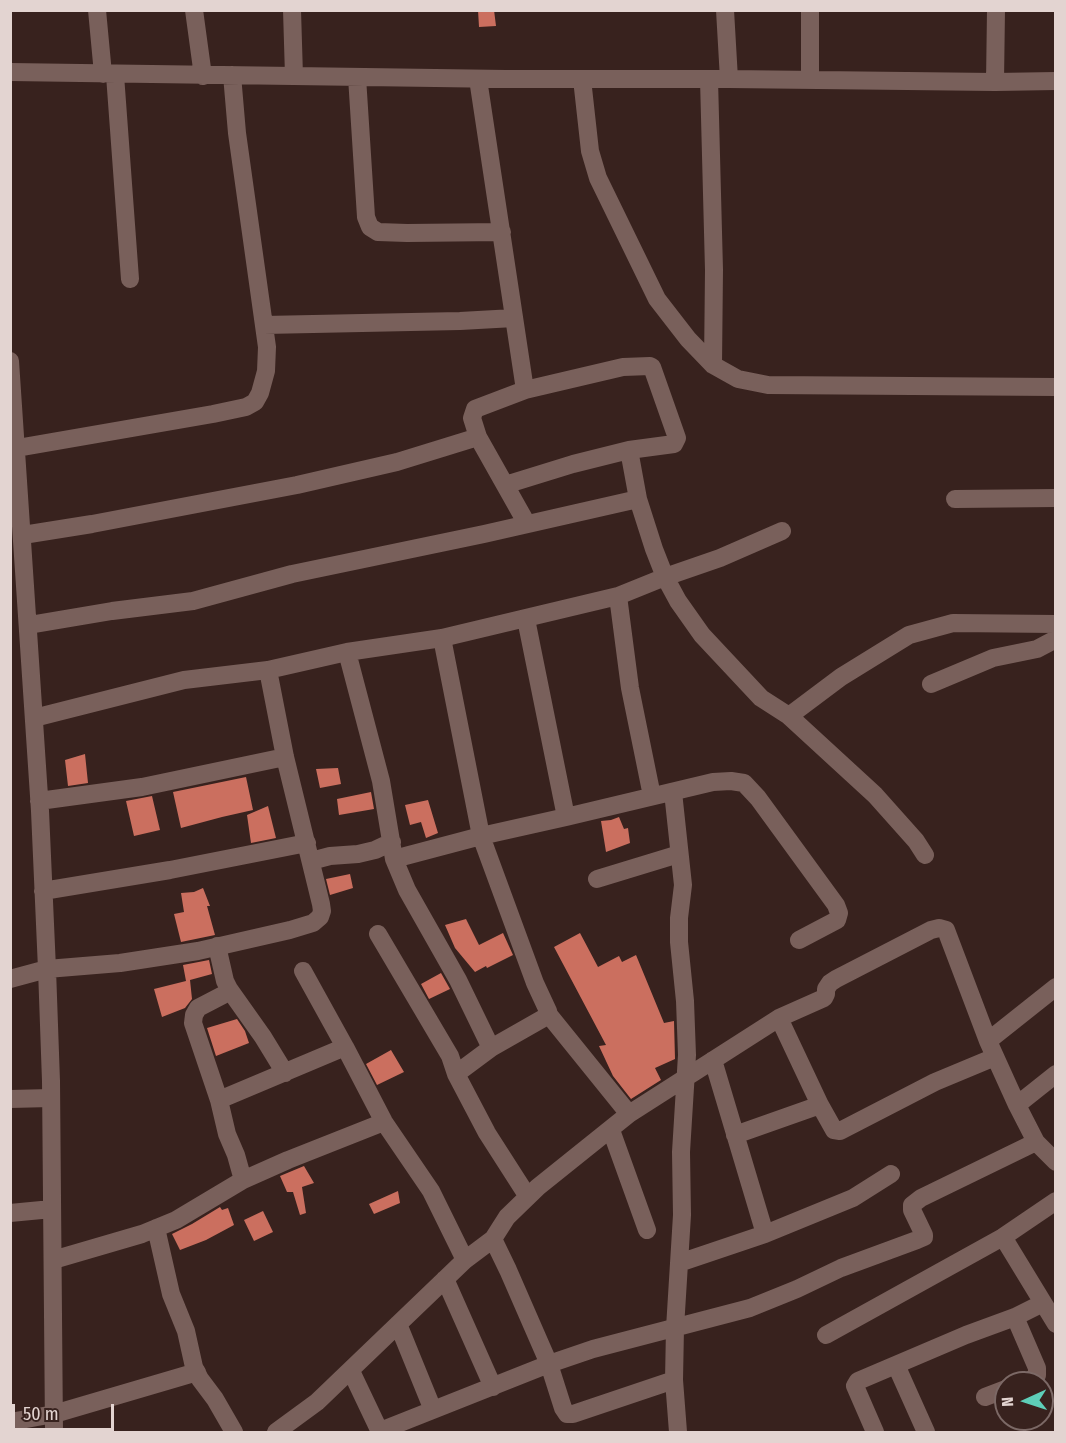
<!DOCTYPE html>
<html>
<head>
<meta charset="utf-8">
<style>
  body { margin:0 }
  #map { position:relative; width:1066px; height:1443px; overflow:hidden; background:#38221e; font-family:"Fira Sans Condensed",sans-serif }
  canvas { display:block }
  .frame { position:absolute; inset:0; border:12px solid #e3d4d1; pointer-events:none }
  .north { position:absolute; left:994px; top:1371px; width:60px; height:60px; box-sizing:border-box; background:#38221e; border:2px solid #7c6966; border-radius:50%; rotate:267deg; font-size:16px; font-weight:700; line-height:24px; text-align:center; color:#e3d4d1 }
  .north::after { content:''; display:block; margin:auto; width:21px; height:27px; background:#5eceb8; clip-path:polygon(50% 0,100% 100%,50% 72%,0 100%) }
  .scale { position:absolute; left:12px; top:1404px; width:102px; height:27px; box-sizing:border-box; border:3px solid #e3d4d1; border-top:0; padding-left:8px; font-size:18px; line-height:21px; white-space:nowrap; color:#e3d4d1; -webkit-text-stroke:4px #38221e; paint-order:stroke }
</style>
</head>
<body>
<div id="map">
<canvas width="1066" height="1443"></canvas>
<div class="frame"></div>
<div class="north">N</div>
<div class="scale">50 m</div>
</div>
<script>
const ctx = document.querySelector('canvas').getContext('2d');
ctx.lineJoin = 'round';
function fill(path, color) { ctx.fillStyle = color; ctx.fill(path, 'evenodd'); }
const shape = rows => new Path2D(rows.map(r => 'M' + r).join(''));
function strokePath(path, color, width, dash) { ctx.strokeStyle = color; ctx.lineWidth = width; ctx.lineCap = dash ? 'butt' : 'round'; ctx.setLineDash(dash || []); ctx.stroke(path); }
const building = shape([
  [478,10,494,10,496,26,479,27],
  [85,754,88,783,68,786,65,760],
  [338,768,341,784,320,788,316,769],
  [246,777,253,810,222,817,181,828,173,792],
  [371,792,374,809,339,815,337,799],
  [152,796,160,830,134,836,126,801],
  [428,800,438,833,426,838,421,822,410,825,405,805],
  [268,806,276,838,251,843,247,815],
  [619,817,624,829,628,828,630,843,606,852,601,821,611,820],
  [350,874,353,888,330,895,326,879],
  [203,888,210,906,207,906,215,935,181,942,174,914,184,912,181,893,194,892],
  [466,919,479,945,503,933,513,955,487,968,486,966,475,972,455,948,445,925],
  [580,933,598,967,619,956,622,962,636,955,664,1023,674,1021,675,1059,655,1068,661,1080,631,1099,613,1076,599,1046,606,1045,554,947],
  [209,960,212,974,190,980,192,999,185,1008,162,1017,154,989,186,981,183,965],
  [441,973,450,989,429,999,421,984],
  [237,1019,245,1031,249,1043,216,1056,207,1028],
  [391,1050,404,1072,377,1085,366,1064],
  [304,1166,314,1183,302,1187,306,1213,300,1215,293,1192,287,1192,280,1176],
  [398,1191,400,1203,374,1214,369,1204],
  [220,1207,222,1210,228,1208,234,1225,206,1240,180,1250,172,1234,192,1224],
  [263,1211,273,1232,254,1241,244,1220]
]);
const minor = shape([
  [97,10,103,74],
  [194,10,203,76],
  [292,10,294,76],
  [725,10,729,79],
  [810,10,810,80],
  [10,72,506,79,729,79,995,82,1056,81],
  [115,75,130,279],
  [357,77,366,217,370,227,378,232,407,233,502,232],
  [478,79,525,390],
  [582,79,590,151,598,178,657,299,688,339,713,365,738,379,768,385,1056,387],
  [709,79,714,270,713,365],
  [995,82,996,10],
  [264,325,460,321,514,318],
  [10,361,40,811,47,969,51,1081,54,1432],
  [17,448,213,414,246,407,255,402,260,393,266,371,267,347,237,133,232,75],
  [629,450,638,499,654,549,665,577,678,601,702,635,761,698,789,716,875,795,916,841,925,855],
  [505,485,573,464,629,450,674,444,677,438,652,367,650,366,623,367,525,390,475,409,472,418,478,437,527,524],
  [955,499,1056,498],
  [23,535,92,524,297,485,397,462,478,437],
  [618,596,630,688,652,796],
  [526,619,566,817],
  [29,625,112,611,193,601,292,574,484,534,638,499],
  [442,638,481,836,535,983,548,1011,549,1015,491,1048],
  [347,652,381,781,394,859,407,890,458,980,491,1048,456,1074],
  [931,684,993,658,1037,649,1056,639],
  [789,716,841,677,909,635,953,623,1056,624],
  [34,718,184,680,268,670,347,652,442,638,618,596,665,577,720,558,782,531],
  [673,792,683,885,679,918,679,942,685,1001,687,1055,681,1152,682,1215,675,1328,674,1380,678,1432],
  [39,801,142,787,285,757],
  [394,859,481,836,566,817,713,782,731,781,744,783,758,798,836,905,839,913,837,920,799,940],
  [311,861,330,856,358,854,375,850,392,842],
  [597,879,679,854],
  [43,891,170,870,307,843],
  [378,934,450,1056,456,1074,487,1133,528,1197],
  [217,946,225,981,229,989,223,995,198,1008,194,1015,193,1023,219,1100],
  [303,971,345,1047,384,1122,431,1191,465,1260],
  [10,979,47,969,120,963,198,951,290,930,313,923,320,917,322,911,321,904,285,757,268,670],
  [229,989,263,1037,285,1073],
  [549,1015,629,1114],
  [988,1041,1056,987],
  [713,1060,765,1234],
  [10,1099,51,1098],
  [820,1105,834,1130,840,1131,935,1082,995,1057],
  [1017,1105,1056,1074],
  [611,1130,647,1230],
  [735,1135,820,1105,779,1018],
  [243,1180,236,1155,227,1134,219,1100,345,1047],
  [10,1213,52,1209],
  [156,1228,171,1294,186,1331,194,1367,200,1379,215,1399,234,1432],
  [1003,1237,1056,1324],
  [493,1239,508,1270,549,1364,563,1408,567,1414,573,1414,674,1380],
  [53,1260,142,1234,176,1220,243,1180,288,1160,384,1122],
  [679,1263,765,1234,853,1198,891,1174],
  [445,1279,493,1387],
  [1015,1317,1037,1368,1037,1375,1031,1380,1023,1383],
  [398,1324,433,1410],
  [826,1335,1003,1237,1056,1201],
  [896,1365,926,1432],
  [351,1371,380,1432],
  [985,1397,1006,1389],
  [10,1422,54,1414,197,1372],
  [380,1431,549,1364,593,1349,750,1308,797,1289,841,1268,917,1240,924,1237,924,1235,912,1210,912,1205,921,1198,1036,1142],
  [276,1432,317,1402,465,1260,493,1239,507,1217,538,1187,629,1114,779,1018,824,998,826,994,826,989,830,983,836,979,931,930,939,928,946,930,988,1041,1017,1105,1036,1142,1056,1162],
  [875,1432,855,1386,858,1381,966,1335,1015,1317,1043,1303]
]);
fill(building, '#cb6f5f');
strokePath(minor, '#79605b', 18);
</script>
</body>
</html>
